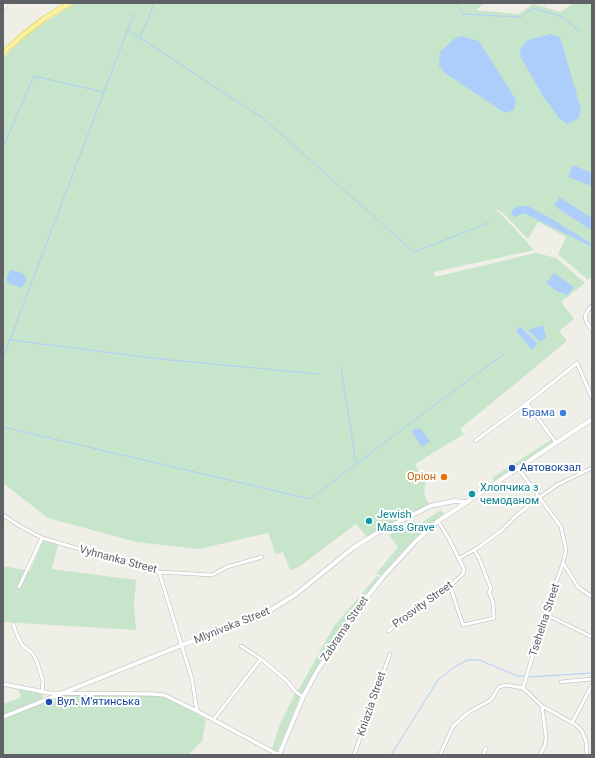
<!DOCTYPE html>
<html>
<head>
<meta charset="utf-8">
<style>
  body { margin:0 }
  #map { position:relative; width:595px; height:758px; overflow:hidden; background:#f0efe7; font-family:Roboto,sans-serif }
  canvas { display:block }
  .frame { position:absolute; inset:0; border:4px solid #5e6166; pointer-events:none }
</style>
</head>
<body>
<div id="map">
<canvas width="595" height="758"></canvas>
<div class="frame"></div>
</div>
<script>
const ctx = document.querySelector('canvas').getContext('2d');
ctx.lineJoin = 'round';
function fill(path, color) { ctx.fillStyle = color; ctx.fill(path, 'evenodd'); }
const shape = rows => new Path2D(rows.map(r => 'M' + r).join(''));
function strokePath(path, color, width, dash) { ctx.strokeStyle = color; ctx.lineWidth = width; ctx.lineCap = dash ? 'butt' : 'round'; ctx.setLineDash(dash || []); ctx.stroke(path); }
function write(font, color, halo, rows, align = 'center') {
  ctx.font = font + ' Roboto,sans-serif'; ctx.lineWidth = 4; ctx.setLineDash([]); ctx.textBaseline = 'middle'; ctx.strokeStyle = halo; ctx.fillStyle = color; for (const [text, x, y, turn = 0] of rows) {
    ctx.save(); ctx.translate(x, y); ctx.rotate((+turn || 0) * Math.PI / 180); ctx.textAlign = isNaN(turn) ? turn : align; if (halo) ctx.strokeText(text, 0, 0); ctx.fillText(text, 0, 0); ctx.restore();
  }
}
const green = shape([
  [76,3,484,3,476,10,519,14,533,4,560,12,574,3,592,3,592,276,588,280,558,254,566,237,538,222,528,239,505,215,497,209,496,210,503,216,534,250,434,272,435,277,536,253,556,258,585,283,561,302,574,319,559,331,567,341,460,429,464,434,415,464,420,473,426,479,424,494,429,505,402,518,367,537,356,524,312,557,299,567,290,570,283,552,276,554,268,533,199,549,136,542,48,518,3,483,3,458,5,456,3,454,3,58,25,37,47,21],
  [520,326,538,344,532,350,516,331],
  [552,439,554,441,494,481,492,478],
  [441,510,444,514,413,540,381,575,376,574,398,547,389,535,414,521,418,525],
  [43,541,58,545,52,569,136,580,134,605,136,630,3,622,3,566,30,571],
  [377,576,380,577,357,605,340,630,314,672,302,694,298,691,334,626],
  [18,689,42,694,43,697,41,700,3,715,3,704,21,697],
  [295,693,300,697,277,752,272,749,279,727],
  [64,695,152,696,164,697,206,719,202,741,188,755,3,755,3,719,44,703,45,706,55,702,54,699,58,697,61,707,69,704,68,699,64,701,62,696]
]);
const water = shape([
  [551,34,560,37,581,109,579,118,567,124,559,118,543,96,520,56,521,48,528,40],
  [461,36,479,41,516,100,514,110,505,113,445,73,439,66,440,52,454,39],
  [573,165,592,173,592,186,568,177],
  [559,197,592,218,592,227,591,230,556,207,555,203,558,201],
  [520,206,528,206,552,219,592,244,592,247,524,213,515,217,511,214,513,209],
  [11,270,22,273,27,279,22,288,7,283,7,276],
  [554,273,574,287,568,295,558,292,546,283],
  [543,325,546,337,540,342,528,330],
  [520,326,538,344,532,350,516,331],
  [415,428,421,429,430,441,422,447,412,432]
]);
const stream = shape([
  [456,3,463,14,521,17,533,8,563,17,580,32],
  [128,30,264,119,414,252,488,223],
  [140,38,154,4,156,3],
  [3,147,34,76,103,92],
  [10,340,160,359,318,374],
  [3,358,134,13],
  [341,367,356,463],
  [3,427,310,499,424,413,504,354],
  [530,677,592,673],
  [391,755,438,680,453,668,467,660,479,660,518,676,524,676]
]);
const minor = shape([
  [543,4,545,3],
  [3,9,7,3],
  [592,306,588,310,585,316,586,321,592,331],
  [527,403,556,443],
  [475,441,527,403,577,363,592,398],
  [518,468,561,527,566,550,563,563,545,614,523,688],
  [3,515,18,525,42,538,159,572,212,575,227,567,262,557],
  [458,559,479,547,502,530,517,515,540,497,557,485,592,468],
  [563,563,578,587,592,597],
  [159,572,192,679,197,711],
  [450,586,463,625,494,618,493,602,489,592,491,589,479,558,474,550],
  [19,587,42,538],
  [545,614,592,637],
  [13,624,18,637,22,645,32,653,36,659,43,681,42,692],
  [388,631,426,602,450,586,463,574,464,569,449,539,438,521],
  [241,646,261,659,286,680,296,692,303,697],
  [561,682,592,679],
  [523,688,542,706,576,725,582,731,586,742,587,755],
  [213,720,261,659],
  [572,723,592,685],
  [354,755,390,654],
  [440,755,453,726,469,712,491,700,499,687,506,685,523,688],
  [483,755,486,748],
  [540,755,545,745,546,737,542,706]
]);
const tertiary = shape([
  [3,684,49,693,152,694,164,695,197,711,279,755]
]);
const secondary = shape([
  [3,717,182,645,261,616,295,595,353,548,377,533,430,506,454,501,466,502],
  [279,755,303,697,316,673,342,632,359,607,383,577,415,542,438,521,452,512,592,419]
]);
const trunk = shape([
  [3,53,23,35,45,18,70,3]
]);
const markers = [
  [563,413,4,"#3f7fe0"],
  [512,468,4,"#1a4fb4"],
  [444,477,4,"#e8710a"],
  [472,494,4,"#0f9aa8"],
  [369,521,4,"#0f9aa8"],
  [49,702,4,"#1a4fb4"]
];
const shopNames = [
  ["Брама",555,413]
];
const transitNames = [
  ["Автовокзал",520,468],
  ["Вул. М'ятинська",57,702]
];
const foodNames = [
  ["Оріон",436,477]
];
const cultureNames = [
  ["Хлопчика з",480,488],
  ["чемоданом",480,501],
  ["Jewish",377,515],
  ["Mass Grave",377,528]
];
const streetNames = [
  ["Vyhnanka Street",118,560,15],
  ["Prosvity Street",423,605,-36],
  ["Tsehelna Street",545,620,-72],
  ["Mlynivska Street",232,626,-22],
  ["Zabrama Street",345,629,-56],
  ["Kniazia Street",372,704,-71]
];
fill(green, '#c6e5ca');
fill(water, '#adcefa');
strokePath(stream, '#adcefa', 1);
strokePath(minor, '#b7b8bd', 4);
strokePath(tertiary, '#b7b8bd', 4.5);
strokePath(secondary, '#b8babf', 5);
strokePath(trunk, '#e8c00f', 5.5);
strokePath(minor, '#fff', 3);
strokePath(tertiary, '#fff', 3.5);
strokePath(secondary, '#fff', 4);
strokePath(trunk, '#f8f2a4', 4.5);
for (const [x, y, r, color] of markers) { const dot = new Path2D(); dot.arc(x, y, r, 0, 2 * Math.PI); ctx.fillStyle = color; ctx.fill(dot); strokePath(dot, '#fff', 1.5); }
write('11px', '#366cbe', '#fff', shopNames, 'right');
write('11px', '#164399', '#fff', transitNames, 'left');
write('11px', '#c56008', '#fff', foodNames, 'right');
write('11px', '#0d838f', '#fff', cultureNames, 'left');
write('11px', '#5e6166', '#fff', streetNames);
</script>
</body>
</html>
